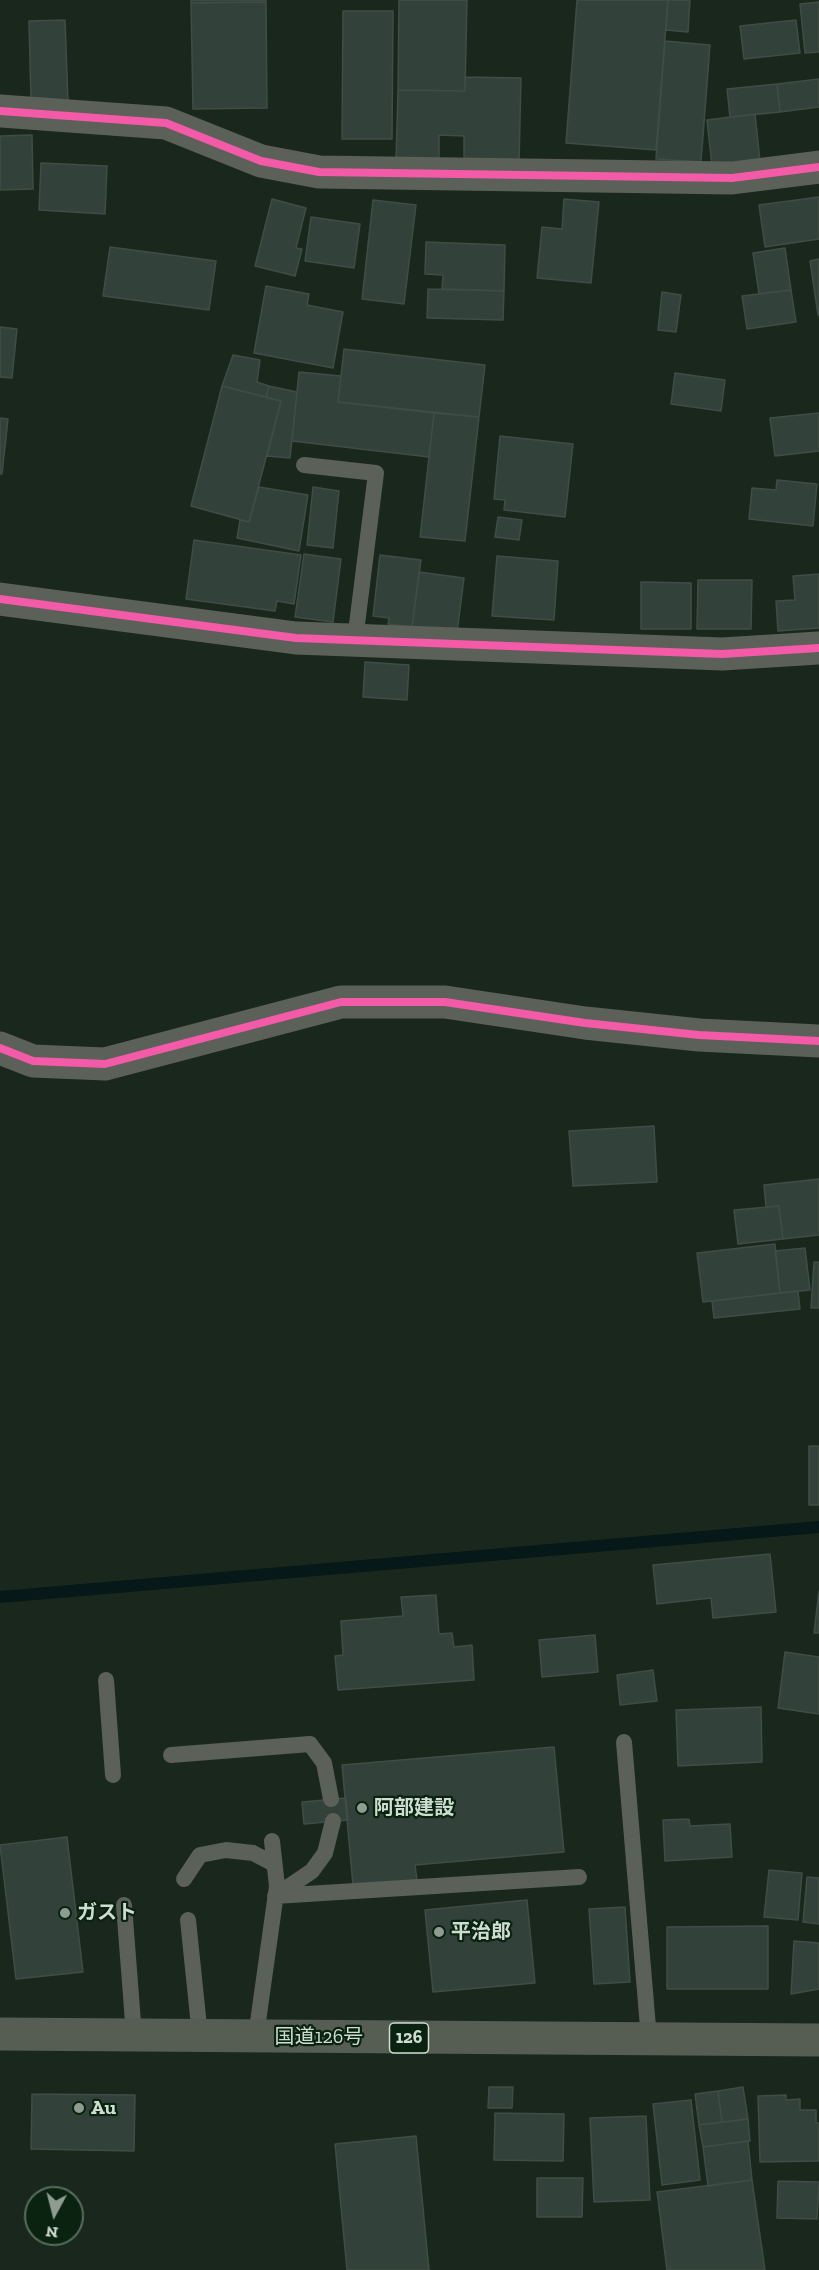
<!DOCTYPE html>
<html>
<head>
<meta charset="utf-8">
<style>
  body { margin:0 }
  #map { position:relative; width:819px; height:2270px; overflow:hidden; background:#1a271c; font-family:"Zilla Slab",serif }
  canvas { display:block }
  .north { position:absolute; left:24px; top:2186px; width:60px; height:60px; box-sizing:border-box; background:#0a2310; border:2px solid #586d5d; border-radius:50%; rotate:187deg; font-size:16px; font-weight:700; line-height:24px; text-align:center; color:#ceddd0 }
  .north::after { content:''; display:block; margin:auto; width:21px; height:27px; background:#8f9d91; clip-path:polygon(50% 0,100% 100%,50% 72%,0 100%) }
</style>
</head>
<body>
<div id="map">
<canvas width="819" height="2270"></canvas>
<div class="north">N</div>
</div>
<script>
const ctx = document.querySelector('canvas').getContext('2d');
ctx.lineJoin = 'round';
const shape = rows => new Path2D(rows.map(r => 'M' + r).join(''));
function strokePath(path, color, width, dash) { ctx.strokeStyle = color; ctx.lineWidth = width; ctx.lineCap = dash ? 'butt' : 'round'; ctx.setLineDash(dash || []); ctx.stroke(path); }
function fill(path, color) { ctx.fillStyle = color; ctx.fill(path, 'evenodd'); }
function write(font, color, halo, rows, align = 'center') {
  ctx.font = font + ' "Zilla Slab","Noto Sans JP",serif'; ctx.lineWidth = 4.5; ctx.setLineDash([]); ctx.textBaseline = 'middle'; ctx.strokeStyle = halo; ctx.fillStyle = color; for (const [text, x, y, turn = 0] of rows) {
    ctx.save(); ctx.translate(x, y); ctx.rotate((+turn || 0) * Math.PI / 180); ctx.textAlign = isNaN(turn) ? turn : align; if (halo) ctx.strokeText(text, 0, 0); ctx.fillText(text, 0, 0); ctx.restore();
  }
}
const stream = shape([
  [0,1597,819,1527]
]);
const building = shape([
  [191,0,266,0,266,2,191,3,191,0],
  [399,0,467,0,465,91,398,90,399,0],
  [577,0,668,0,656,150,566,143,577,0],
  [668,0,690,0,688,32,666,30,668,0],
  [266,2,267,108,193,109,191,3,266,2],
  [819,2,819,52,805,53,800,4,819,2],
  [343,11,393,11,392,139,342,139,343,11],
  [65,20,68,101,31,102,29,21,65,20],
  [796,20,800,53,744,59,740,26,796,20],
  [665,41,710,45,701,162,656,159,665,41],
  [465,77,521,78,519,164,464,163,464,136,439,135,439,163,396,162,398,90,465,91,465,77],
  [819,79,819,107,780,112,777,84,819,79],
  [777,84,780,112,730,117,727,89,777,84],
  [755,114,760,161,712,166,707,120,755,114],
  [32,135,33,189,0,190,0,136,32,135],
  [41,163,107,166,105,214,39,210,41,163],
  [819,197,819,239,765,247,759,205,819,197],
  [272,199,306,208,296,248,302,249,295,276,255,266,272,199],
  [564,199,599,202,591,283,537,278,542,227,562,229,564,199],
  [373,200,416,205,404,304,362,299,373,200],
  [311,217,360,224,354,268,305,261,311,217],
  [426,242,505,245,504,291,442,289,443,275,425,274,426,242],
  [110,247,216,261,209,310,103,296,110,247],
  [785,248,791,290,759,294,753,253,785,248],
  [819,259,819,315,818,315,810,261,819,259],
  [266,286,309,294,307,305,343,312,333,368,254,353,266,286],
  [428,289,504,291,503,320,427,318,428,289],
  [791,290,796,322,747,329,742,296,791,290],
  [662,292,681,295,676,332,658,330,662,292],
  [0,327,17,329,12,378,0,377,0,327],
  [344,349,485,365,479,417,338,402,344,349],
  [233,355,260,360,257,382,269,386,266,397,222,386,233,355],
  [299,372,341,376,338,402,434,413,429,457,292,441,299,372],
  [675,373,725,380,721,411,671,404,675,373],
  [222,386,281,401,249,522,191,506,222,386],
  [269,386,297,392,290,458,267,456,281,401,266,397,269,386],
  [434,413,479,417,465,541,420,537,434,413],
  [819,413,819,451,775,456,770,418,819,413],
  [0,418,8,419,2,474,0,474,0,418],
  [500,436,573,444,565,517,504,510,505,500,494,499,500,436],
  [777,480,817,484,813,526,749,519,752,488,776,490,777,480],
  [259,487,308,495,299,551,237,538,240,520,249,522,259,487],
  [313,487,339,491,333,548,307,545,313,487],
  [498,517,522,520,519,540,495,537,498,517],
  [194,540,301,555,294,604,277,601,275,611,186,599,194,540],
  [304,554,341,559,333,622,295,617,304,554],
  [380,555,421,560,412,627,388,624,389,618,373,616,380,555],
  [497,556,558,561,554,620,492,616,497,556],
  [419,572,464,578,457,633,412,627,419,572],
  [819,574,819,628,778,631,776,601,795,600,793,576,819,574],
  [698,580,752,580,751,629,697,629,698,580],
  [641,582,691,583,691,629,641,629,641,582],
  [365,662,409,665,407,700,363,697,365,662],
  [654,1126,657,1182,573,1186,569,1131,654,1126],
  [819,1179,819,1235,783,1239,779,1206,766,1207,764,1185,819,1179],
  [779,1206,783,1239,738,1244,734,1210,779,1206],
  [775,1244,780,1293,703,1302,697,1253,775,1244],
  [805,1248,810,1290,780,1293,775,1251,805,1248],
  [814,1262,819,1262,819,1308,811,1308,814,1262],
  [798,1291,800,1309,714,1318,712,1301,798,1291],
  [809,1446,819,1446,819,1505,809,1505,809,1446],
  [770,1554,776,1612,713,1618,711,1598,657,1604,653,1565,770,1554],
  [819,1591,819,1633,814,1633,819,1591],
  [436,1595,439,1634,452,1633,454,1647,472,1645,474,1680,338,1690,335,1656,343,1655,341,1621,403,1616,401,1597,436,1595],
  [595,1635,598,1672,542,1677,539,1640,595,1635],
  [785,1652,819,1657,819,1714,778,1708,785,1652],
  [653,1670,657,1701,620,1705,617,1675,653,1670],
  [761,1707,762,1762,678,1766,676,1710,761,1707],
  [554,1747,564,1852,415,1865,417,1880,353,1885,342,1765,554,1747],
  [346,1798,348,1820,304,1824,302,1802,346,1798],
  [689,1819,690,1826,730,1824,732,1857,665,1861,663,1820,689,1819],
  [67,1837,83,1972,16,1979,0,1845,67,1837],
  [769,1870,802,1873,798,1920,764,1917,769,1870],
  [807,1877,819,1878,819,1924,803,1922,807,1877],
  [527,1900,535,1983,433,1992,425,1910,527,1900],
  [625,1907,630,1982,594,1984,589,1909,625,1907],
  [768,1926,768,1989,667,1989,667,1927,768,1926],
  [794,1941,819,1943,819,1989,791,1994,794,1941],
  [489,2087,513,2087,512,2108,488,2108,489,2087],
  [743,2087,748,2119,722,2122,718,2091,743,2087],
  [718,2091,722,2122,699,2125,695,2094,718,2091],
  [32,2094,135,2095,134,2151,31,2149,32,2094],
  [786,2095,786,2100,800,2099,800,2110,816,2110,816,2123,819,2123,819,2161,760,2162,758,2096,786,2095],
  [691,2100,700,2180,662,2185,653,2104,691,2100],
  [495,2113,564,2114,563,2161,494,2160,495,2113],
  [646,2116,650,2200,594,2202,590,2118,646,2116],
  [748,2119,750,2141,703,2147,699,2125,748,2119],
  [416,2136,429,2270,347,2270,335,2144,416,2136],
  [748,2141,752,2180,708,2186,703,2147,748,2141],
  [537,2178,583,2178,582,2217,537,2217,537,2178],
  [752,2180,765,2270,667,2270,657,2192,752,2180],
  [778,2181,819,2182,817,2219,777,2218,778,2181]
]);
const lane = shape([
  [304,465,376,473,355,640],
  [106,1680,113,1775],
  [624,1742,649,2039],
  [171,1755,310,1744,324,1763,331,1799],
  [184,1879,200,1855,226,1850,253,1853,274,1864],
  [275,1896,579,1877],
  [275,1896,312,1871,325,1853,333,1821],
  [124,1905,134,2035],
  [188,1920,200,2036],
  [256,2036,277,1886,272,1841]
]);
const street = shape([
  [0,111,166,123,261,161,319,172,732,178,819,167],
  [0,599,296,638,722,654,819,648],
  [0,1048,33,1061,105,1064,341,1002,445,1002,585,1023,699,1035,819,1041]
]);
const highway = shape([
  [0,2034,819,2040]
]);
const cycleway = shape([
  [0,111,166,123,261,161,319,172,732,178,819,167],
  [0,599,296,638,722,654,819,648],
  [0,1048,33,1061,105,1064,341,1002,445,1002,585,1023,699,1035,819,1041]
]);
const markers = [
  [362,1808,6,"#8f9d91"],
  [65,1913,6,"#8f9d91"],
  [439,1932,6,"#8f9d91"],
  [79,2108,6,"#8f9d91"]
];
const shields = [
  [409,2038,39]
];
const shieldNames = [
  ["126",409,2038]
];
const poiNames = [
  ["阿部建設",374,1808],
  ["ガスト",77,1913],
  ["平治郎",451,1932],
  ["Au",91,2108]
];
const streetNames = [
  ["国道126号",319,2037]
];
strokePath(stream, '#061817', 12);
fill(building, '#32423b');
strokePath(building, '#404d46', 1.5);
strokePath(lane, '#5b6058', 16);
strokePath(street, '#5b6058', 33);
strokePath(highway, '#565d53', 33);
strokePath(cycleway, '#f35aa7', 8);
for (const [x, y, r, color] of markers) { const dot = new Path2D(); dot.arc(x, y, r, 0, 2 * Math.PI); ctx.fillStyle = color; ctx.fill(dot); strokePath(dot, '#0a2310', 2); }
for (const [x, y, w] of shields) { const box = new Path2D(); box.roundRect(x - w / 2, y - 15, w, 30, 4.5); ctx.fillStyle = '#0a2310'; ctx.fill(box); strokePath(box, '#ceddd0', 1.5); }
write('bold 18px', '#ceddd0', null, shieldNames);
write('bold 20px', '#ceddd0', '#0a2310', poiNames, 'left');
write('20px', '#ceddd0', '#0a2310', streetNames);
</script>
</body>
</html>
